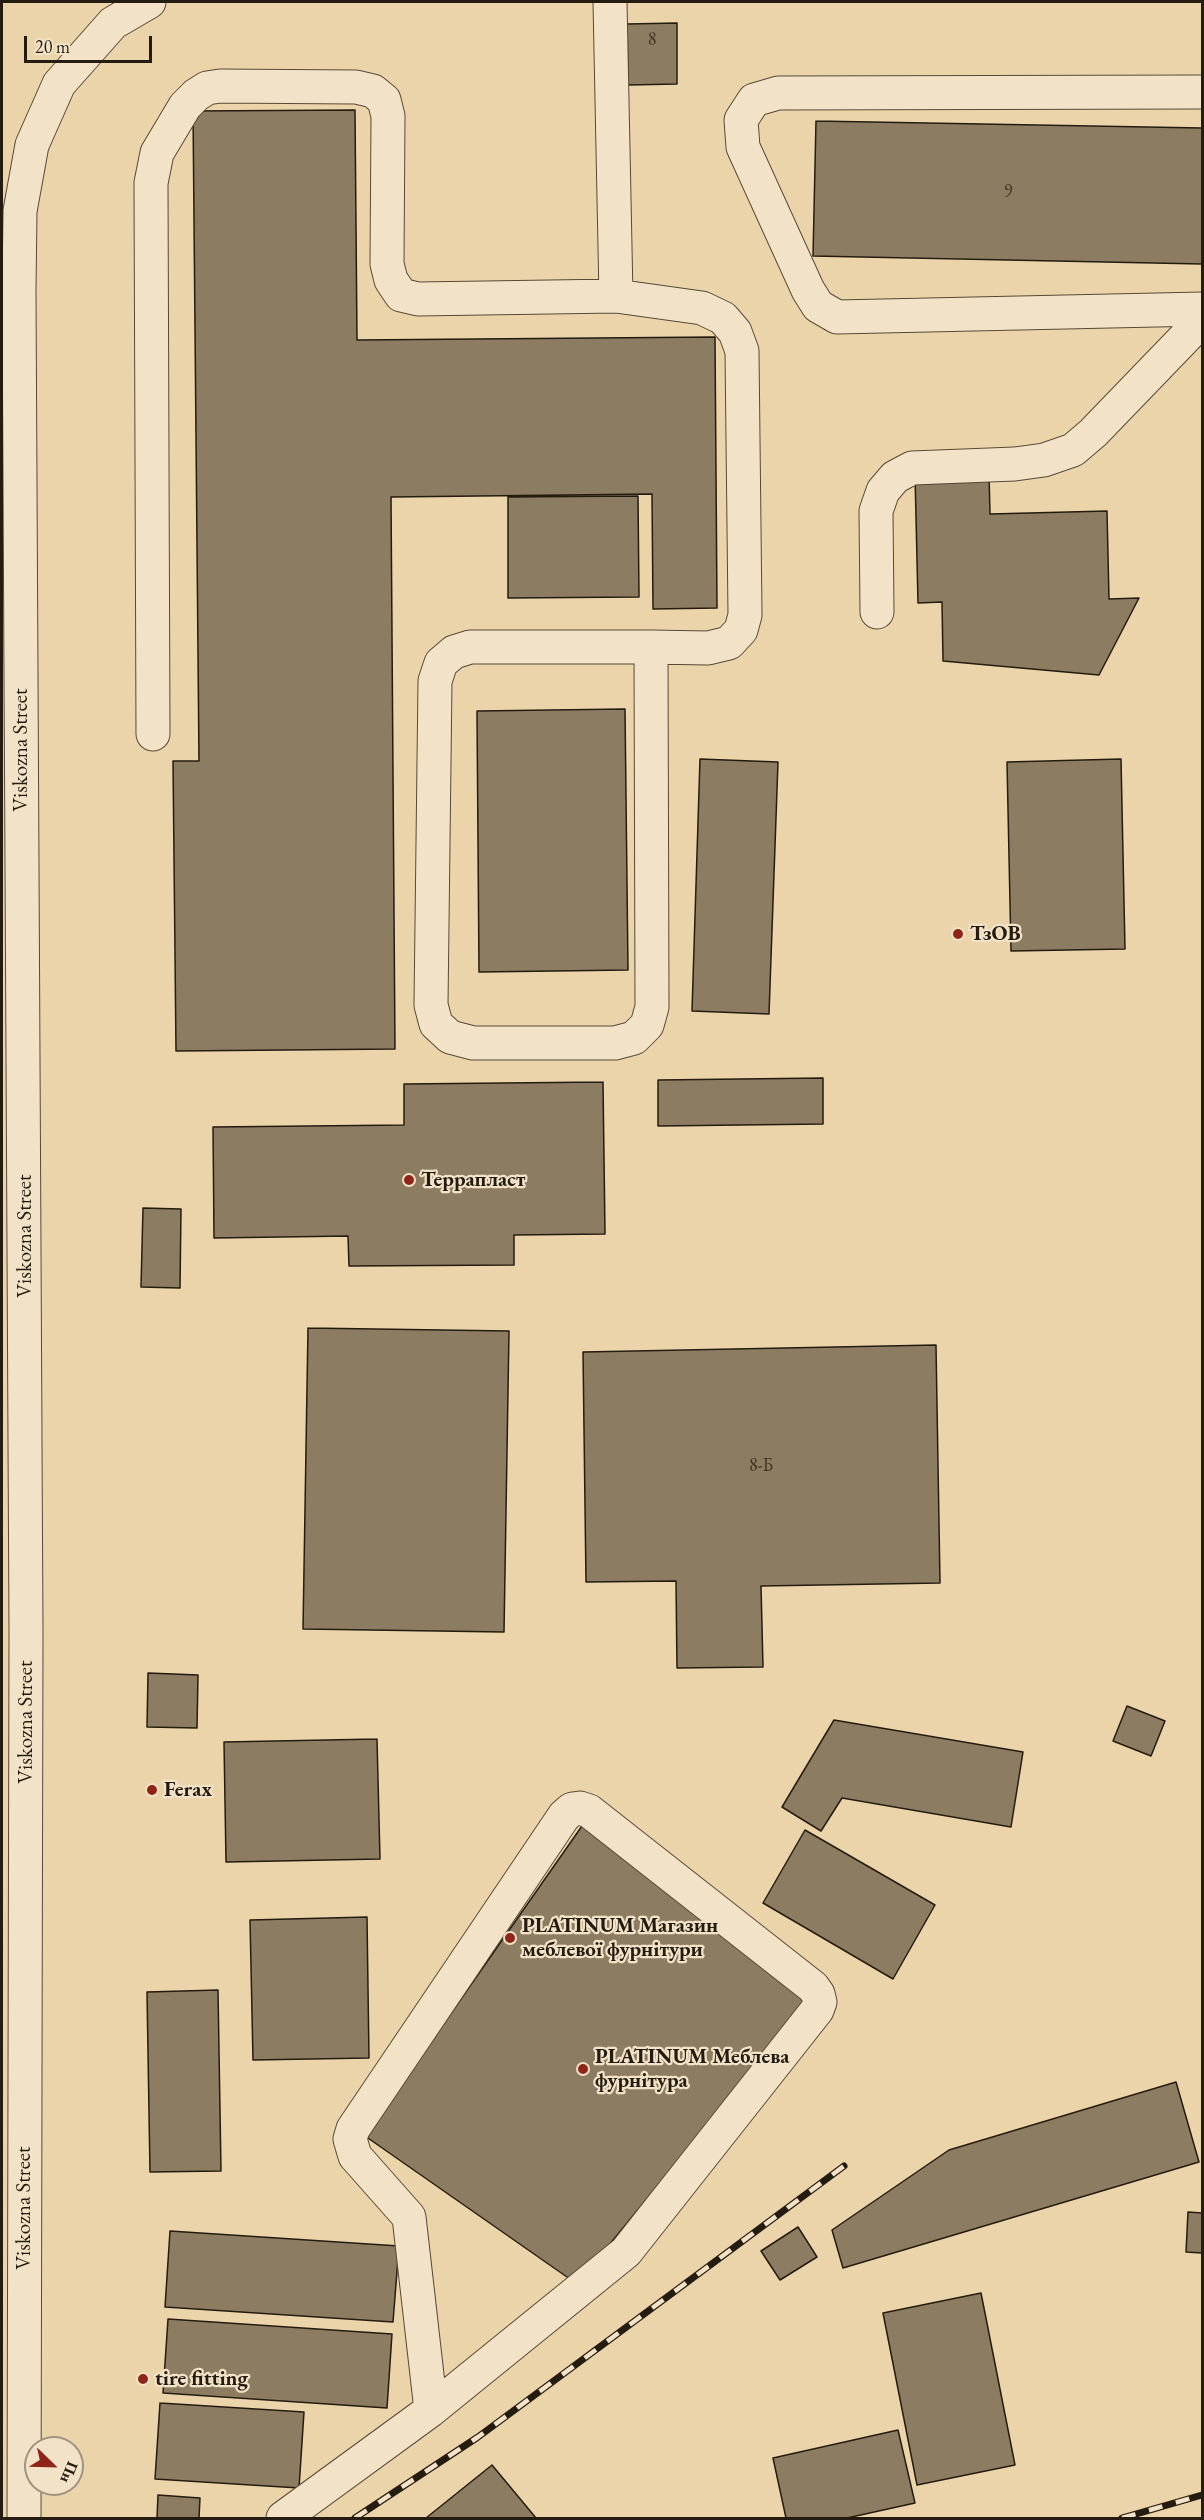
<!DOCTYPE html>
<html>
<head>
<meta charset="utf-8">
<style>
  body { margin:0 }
  #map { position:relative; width:1204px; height:2520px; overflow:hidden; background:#ebd4aa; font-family:"EB Garamond",serif }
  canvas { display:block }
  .frame { position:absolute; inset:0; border:3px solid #251c11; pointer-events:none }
  .north { position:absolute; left:24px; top:2436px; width:60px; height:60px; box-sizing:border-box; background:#f2e3c8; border:2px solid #a0937f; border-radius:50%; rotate:113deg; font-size:16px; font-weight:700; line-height:24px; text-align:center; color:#251c11 }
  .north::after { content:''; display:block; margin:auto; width:21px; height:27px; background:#8f2418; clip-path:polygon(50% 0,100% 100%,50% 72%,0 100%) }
  .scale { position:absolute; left:24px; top:36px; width:128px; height:27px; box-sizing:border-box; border:3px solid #251c11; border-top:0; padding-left:8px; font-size:18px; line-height:21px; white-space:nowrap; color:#251c11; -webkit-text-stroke:4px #f2e3c8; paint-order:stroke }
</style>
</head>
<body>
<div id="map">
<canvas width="1204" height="2520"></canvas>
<div class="frame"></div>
<div class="north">Пн</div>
<div class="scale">20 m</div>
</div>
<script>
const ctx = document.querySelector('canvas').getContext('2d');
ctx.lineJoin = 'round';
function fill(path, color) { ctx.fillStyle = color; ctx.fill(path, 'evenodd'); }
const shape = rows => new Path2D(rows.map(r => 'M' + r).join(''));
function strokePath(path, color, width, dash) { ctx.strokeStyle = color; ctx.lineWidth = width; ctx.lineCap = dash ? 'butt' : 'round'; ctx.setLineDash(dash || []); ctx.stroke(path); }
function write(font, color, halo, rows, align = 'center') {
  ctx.font = font + ' "EB Garamond",serif'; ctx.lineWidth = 4.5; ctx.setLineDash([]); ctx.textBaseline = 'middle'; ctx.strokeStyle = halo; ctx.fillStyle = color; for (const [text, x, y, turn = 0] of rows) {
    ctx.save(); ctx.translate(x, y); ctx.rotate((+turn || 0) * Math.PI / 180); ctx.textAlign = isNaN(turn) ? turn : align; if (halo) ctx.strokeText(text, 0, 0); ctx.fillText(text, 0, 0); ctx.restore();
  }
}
const building = shape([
  [677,23,677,84,628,85,627,24,677,23],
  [355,110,357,340,715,337,717,608,653,609,652,494,391,497,395,1049,176,1051,173,761,199,761,193,111,355,110],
  [816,121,1202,128,1202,264,813,256,816,121],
  [989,473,990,514,1107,511,1109,599,1139,598,1099,675,943,661,942,602,918,603,915,474,989,473],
  [638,496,639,597,508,598,508,497,638,496],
  [625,709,628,970,479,972,477,711,625,709],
  [700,759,778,762,769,1014,692,1011,700,759],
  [1121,759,1125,949,1011,951,1007,762,1121,759],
  [823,1078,823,1124,658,1126,658,1080,823,1078],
  [603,1082,605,1234,514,1235,514,1265,349,1266,348,1236,214,1238,213,1127,404,1125,404,1084,603,1082],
  [143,1208,181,1209,180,1288,141,1287,143,1208],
  [308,1328,509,1331,504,1632,303,1629,308,1328],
  [936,1345,940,1583,761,1586,763,1667,677,1668,676,1581,586,1582,583,1352,936,1345],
  [148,1673,198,1675,197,1728,147,1727,148,1673],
  [1127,1706,1165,1721,1151,1756,1113,1741,1127,1706],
  [834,1720,1023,1752,1011,1827,842,1798,821,1831,782,1807,834,1720],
  [377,1739,380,1859,226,1862,224,1742,377,1739],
  [582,1826,809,2002,577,2284,365,2136,582,1826],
  [805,1830,935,1905,893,1979,763,1903,805,1830],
  [367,1917,369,2058,253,2060,250,1920,367,1917],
  [218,1990,221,2171,150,2172,147,1992,218,1990],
  [1176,2082,1199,2162,843,2268,832,2230,949,2150,1176,2082],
  [1188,2212,1202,2213,1202,2253,1186,2252,1188,2212],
  [798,2227,817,2257,780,2280,761,2251,798,2227],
  [170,2231,399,2246,393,2322,165,2307,170,2231],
  [981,2293,1015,2465,917,2485,883,2313,981,2293],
  [168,2319,392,2334,387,2408,163,2393,168,2319],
  [160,2403,304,2412,299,2488,155,2479,160,2403],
  [898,2430,915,2503,847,2518,786,2518,773,2458,898,2430],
  [492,2465,536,2518,426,2518,492,2465],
  [158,2495,200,2498,199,2518,157,2518,158,2495]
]);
const minor = shape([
  [1202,92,778,93,754,100,741,120,743,147,808,290,818,306,837,317,1202,309],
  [616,296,702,308,723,318,735,332,742,351,745,615,741,630,729,643,708,648,651,647,470,647,454,652,441,663,435,681,431,1005,436,1024,450,1037,473,1043,615,1043,634,1038,647,1025,652,1007,651,647],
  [877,612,876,511,883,491,895,477,912,468,1015,464,1044,460,1073,450,1093,433,1202,320],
  [153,734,151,183,157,153,185,106,196,95,207,88,220,86,356,87,373,91,384,100,388,116,387,264,391,280,401,295,418,299,616,296,610,2],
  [24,2518,26,1632,19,291,20,211,32,145,59,84,113,23,149,2],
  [283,2518,431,2410,626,2252,817,2010,820,2002,818,1994,813,1987,589,1811,580,1808,572,1809,564,1816,353,2129,350,2139,355,2156,409,2217,431,2410]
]);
const rail = shape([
  [355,2518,478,2437,844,2166],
  [1122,2518,1202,2495]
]);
const markers = [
  [958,934,6,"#8f2418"],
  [409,1180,6,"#8f2418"],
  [152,1790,6,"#8f2418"],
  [510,1938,6,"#8f2418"],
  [583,2069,6,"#8f2418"],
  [143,2379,6,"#8f2418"]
];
const numberNames = [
  ["8",652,40],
  ["9",1008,192],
  ["8-Б",761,1466]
];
const streetNames = [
  ["Viskozna Street",21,750,-90],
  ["Viskozna Street",25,1236,-90],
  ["Viskozna Street",26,1722,-90],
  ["Viskozna Street",24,2208,-90]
];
const poiNames = [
  ["ТзОВ",970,934],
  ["Террапласт",421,1180],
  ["Ferax",164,1790],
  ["PLATINUM Магазин",522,1926],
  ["меблевої фурнітури",522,1950],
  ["PLATINUM Меблева",595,2057],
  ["фурнітура",595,2081],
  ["tire fitting",155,2379]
];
fill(building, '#8c7c61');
strokePath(building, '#251c11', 1.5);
strokePath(minor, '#564a37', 35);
strokePath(minor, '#f2e3c8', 33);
strokePath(rail, '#251c11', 7);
strokePath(rail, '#f2e3c8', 4.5, [14]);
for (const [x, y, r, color] of markers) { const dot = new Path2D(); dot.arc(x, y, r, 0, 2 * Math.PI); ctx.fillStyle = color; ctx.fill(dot); strokePath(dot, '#f2e3c8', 2); }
write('18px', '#3f3425', null, numberNames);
write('21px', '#251c11', '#f2e3c8', streetNames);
write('bold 21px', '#251c11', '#f2e3c8', poiNames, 'left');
</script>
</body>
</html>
